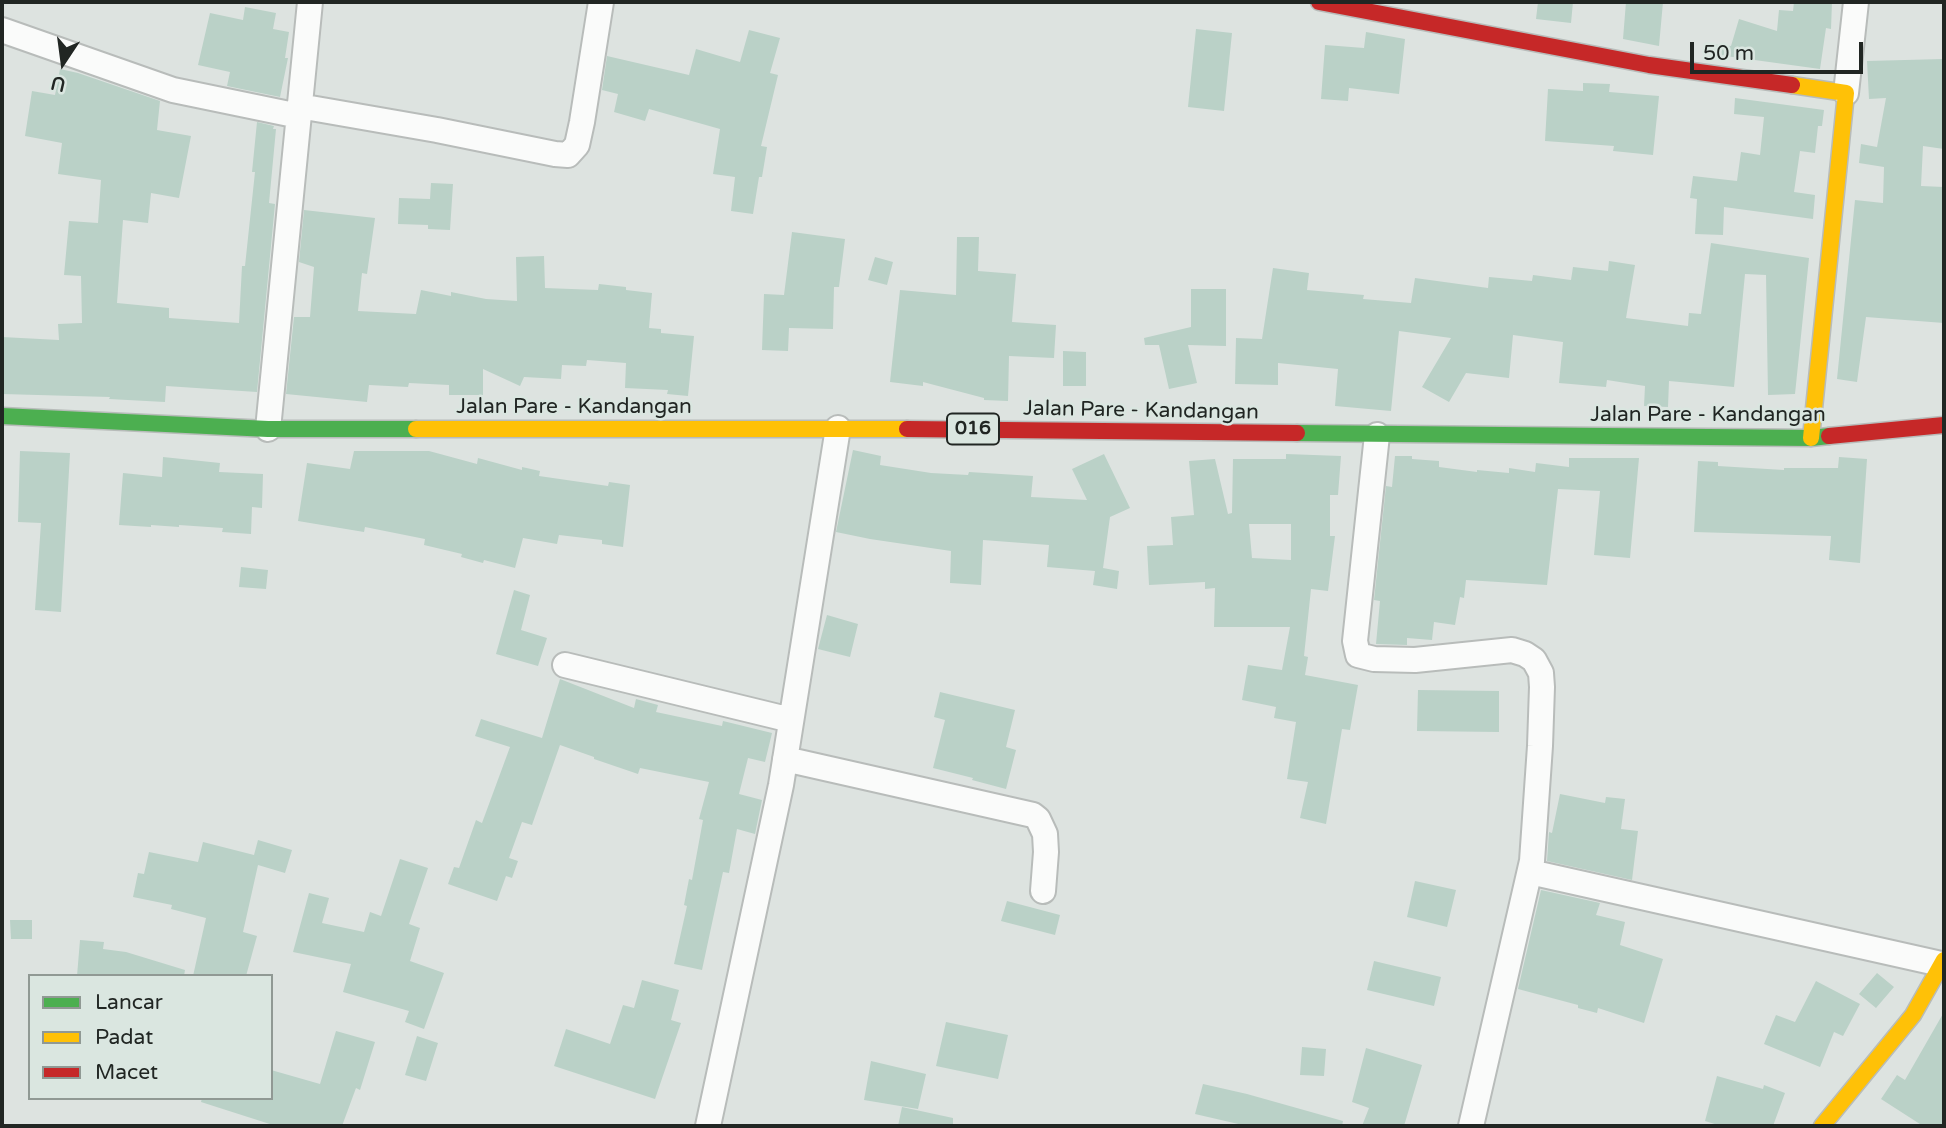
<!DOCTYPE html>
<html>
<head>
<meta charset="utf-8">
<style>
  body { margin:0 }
  #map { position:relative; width:1946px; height:1128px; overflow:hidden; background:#dde3e0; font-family:"Varela Round",sans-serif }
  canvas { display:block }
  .frame { position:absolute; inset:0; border:4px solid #212623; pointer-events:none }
  .legend { position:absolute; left:28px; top:974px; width:245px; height:126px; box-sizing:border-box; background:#dae6e0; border:2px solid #909994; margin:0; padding:9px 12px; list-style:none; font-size:21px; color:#212623 }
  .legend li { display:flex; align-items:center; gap:14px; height:35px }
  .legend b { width:35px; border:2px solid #909994 }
  .north { position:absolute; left:28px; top:28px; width:70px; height:70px; -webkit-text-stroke:5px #dae6e0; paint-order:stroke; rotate:193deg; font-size:19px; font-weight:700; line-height:28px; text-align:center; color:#212623 }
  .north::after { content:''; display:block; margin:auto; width:24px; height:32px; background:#212623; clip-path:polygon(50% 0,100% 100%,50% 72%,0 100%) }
  .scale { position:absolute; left:1690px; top:42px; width:173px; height:32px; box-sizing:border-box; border:4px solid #212623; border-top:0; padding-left:9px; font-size:21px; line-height:24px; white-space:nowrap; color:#212623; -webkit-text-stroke:5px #dae6e0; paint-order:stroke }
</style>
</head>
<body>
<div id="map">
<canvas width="1946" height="1128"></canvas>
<div class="frame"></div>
<ul class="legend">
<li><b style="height:9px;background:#4caf50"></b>Lancar</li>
<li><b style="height:9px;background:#ffc107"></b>Padat</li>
<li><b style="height:9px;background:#c62828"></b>Macet</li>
</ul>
<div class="north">U</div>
<div class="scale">50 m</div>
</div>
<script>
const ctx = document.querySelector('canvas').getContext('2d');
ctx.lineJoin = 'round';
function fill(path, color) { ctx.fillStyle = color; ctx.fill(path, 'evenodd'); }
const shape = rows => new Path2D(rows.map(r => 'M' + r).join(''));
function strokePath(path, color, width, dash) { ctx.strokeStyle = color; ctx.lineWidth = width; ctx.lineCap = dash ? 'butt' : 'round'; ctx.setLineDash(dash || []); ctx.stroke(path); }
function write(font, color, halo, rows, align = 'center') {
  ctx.font = font + ' "Varela Round",sans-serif'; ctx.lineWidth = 5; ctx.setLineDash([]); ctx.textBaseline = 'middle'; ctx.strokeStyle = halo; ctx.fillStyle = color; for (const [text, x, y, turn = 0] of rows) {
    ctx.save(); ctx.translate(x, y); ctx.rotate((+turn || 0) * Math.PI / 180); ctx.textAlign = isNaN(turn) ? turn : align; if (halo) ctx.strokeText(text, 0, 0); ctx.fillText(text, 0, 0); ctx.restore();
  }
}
const building = shape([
  [1538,2,1573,2,1571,23,1536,19],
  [1626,2,1663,2,1659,46,1623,39],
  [1794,2,1832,2,1831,29,1826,28,1820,69,1711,54,1712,44,1731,46,1739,19,1777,31,1779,10,1793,11],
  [245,7,276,13,273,29,289,32,285,58,288,58,280,97,227,86,230,72,198,65,210,13,243,20],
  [1196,29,1232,33,1224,111,1188,107],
  [749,30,780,38,770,73,778,75,761,146,767,147,762,177,759,177,753,214,731,211,735,177,713,174,720,129,649,109,645,121,614,112,618,94,602,90,607,56,689,75,696,49,740,62],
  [1366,32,1405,39,1399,94,1349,88,1348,101,1321,99,1325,45,1364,48],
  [1943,59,1944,149,1923,146,1921,186,1944,187,1944,323,1866,317,1857,382,1837,379,1855,200,1883,203,1884,167,1859,163,1861,144,1877,147,1886,98,1869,99,1867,61],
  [60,69,78,73,160,101,157,130,191,136,179,198,151,193,148,223,123,220,117,303,169,308,169,318,239,323,242,266,245,266,255,172,252,172,257,122,274,126,273,129,276,129,269,203,275,204,257,392,166,386,165,402,109,399,110,397,2,394,2,337,59,340,58,324,82,323,81,276,64,275,69,221,98,223,101,180,58,174,62,143,25,136,32,91,55,95],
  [1583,83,1610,84,1609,92,1659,96,1653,155,1613,151,1614,146,1545,141,1548,89,1583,91],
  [1735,98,1824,110,1822,126,1818,126,1815,153,1800,151,1794,192,1815,195,1813,219,1724,207,1723,235,1695,234,1697,199,1690,198,1693,176,1737,181,1741,152,1760,155,1764,117,1734,114],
  [431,183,453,184,450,230,428,229,428,225,398,224,399,198,430,199],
  [304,210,375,218,367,274,362,273,358,311,416,314,421,290,451,296,451,292,486,299,517,301,516,257,544,256,545,288,598,290,599,284,626,287,626,290,652,293,649,328,661,329,661,333,694,336,688,396,667,394,668,390,625,388,626,363,587,360,586,366,562,365,561,379,524,377,520,386,483,369,483,395,449,395,449,385,409,383,408,387,369,385,367,402,286,394,294,317,310,317,314,267,299,262],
  [792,232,845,239,839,287,834,287,833,329,789,328,788,351,762,350,764,294,784,295],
  [957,237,979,237,978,271,1016,274,1012,322,1056,325,1054,358,1009,356,1008,401,984,400,984,398,923,382,923,386,890,382,900,290,956,295],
  [1711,243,1809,258,1795,394,1768,395,1766,275,1745,274,1734,387,1669,381,1668,407,1644,406,1645,386,1607,380,1606,387,1559,383,1563,342,1513,335,1509,378,1466,373,1449,402,1422,387,1451,338,1399,331,1391,411,1335,406,1338,369,1278,363,1278,385,1235,384,1236,338,1262,339,1273,268,1309,273,1307,290,1364,295,1363,299,1411,303,1415,278,1488,288,1489,277,1532,281,1533,275,1571,280,1573,267,1608,271,1609,261,1635,265,1626,318,1688,326,1689,313,1701,314],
  [875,257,893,262,887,285,868,280],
  [1191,289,1226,289,1226,346,1188,345,1197,383,1169,389,1159,345,1145,345,1144,338,1191,327],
  [1063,351,1086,352,1086,386,1063,386],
  [853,450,881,456,880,465,931,473,968,475,969,472,1033,476,1031,497,1087,500,1072,469,1104,454,1130,508,1110,517,1103,568,1119,571,1117,589,1093,585,1095,571,1047,567,1049,545,983,540,981,585,950,583,951,551,870,539,836,532],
  [20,451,70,453,61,612,35,610,41,523,18,522],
  [354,451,429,451,477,464,478,458,522,470,522,467,540,471,539,476,608,486,609,482,630,485,623,547,602,544,602,540,559,535,557,544,523,538,515,568,484,560,483,563,461,557,462,554,424,545,425,539,365,527,364,532,298,521,307,463,350,469],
  [1286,454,1341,456,1338,495,1330,495,1330,536,1335,536,1328,591,1311,589,1304,656,1308,657,1305,675,1358,685,1350,730,1342,729,1326,824,1300,818,1308,782,1287,779,1296,722,1274,718,1276,707,1242,700,1248,665,1282,670,1290,627,1214,627,1215,588,1205,589,1205,582,1149,585,1147,546,1173,545,1171,517,1194,515,1189,461,1215,459,1228,514,1232,513,1233,459,1286,459],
  [1249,524,1291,524,1291,560,1252,558],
  [1395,456,1412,456,1412,459,1439,461,1439,467,1477,472,1477,470,1509,473,1509,468,1535,472,1536,463,1569,467,1569,458,1639,458,1630,558,1594,555,1600,491,1558,489,1547,585,1466,580,1464,598,1460,597,1455,625,1434,622,1432,640,1407,638,1407,645,1376,644,1380,601,1374,600,1386,486,1392,487],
  [163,457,220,463,219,472,263,474,262,508,252,507,251,534,222,532,223,528,179,525,179,527,151,525,151,527,119,525,123,473,162,477],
  [1839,457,1867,459,1860,563,1829,560,1831,536,1694,532,1698,461,1718,462,1718,466,1784,470,1784,468,1838,468],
  [241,567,268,570,266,589,239,587],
  [514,590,530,595,521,630,547,638,538,666,496,654],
  [827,615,858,624,850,657,818,649],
  [560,679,634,708,636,699,658,705,656,712,722,726,723,721,772,733,765,762,748,758,739,794,762,800,755,834,737,829,729,873,723,872,702,970,674,964,687,906,684,905,689,879,692,880,703,820,699,819,709,782,640,768,638,774,594,759,594,757,560,745,532,825,522,822,509,858,518,861,512,878,506,876,497,901,448,884,454,867,459,868,476,820,482,823,510,747,475,736,481,719,542,738],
  [1418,690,1499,691,1499,732,1417,731],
  [940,692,1015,710,1006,747,1016,750,1006,789,972,780,973,778,933,768,945,720,934,717],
  [1560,794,1605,803,1606,797,1625,799,1621,829,1638,831,1632,880,1547,861,1549,832,1552,833],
  [258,840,292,850,285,873,258,865,243,932,257,936,246,976,193,976,206,918,171,909,172,905,133,897,138,873,144,874,149,852,198,862,203,842,254,855],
  [400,859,428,868,409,924,420,928,410,961,444,973,424,1029,405,1022,409,1011,343,992,351,964,293,952,309,893,329,898,322,923,364,932,370,912,381,916],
  [1415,881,1456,890,1447,927,1407,917],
  [1541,890,1600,903,1596,915,1625,922,1620,945,1663,959,1644,1023,1598,1008,1597,1013,1578,1008,1578,1005,1518,989],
  [1007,901,1060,915,1055,935,1001,921],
  [10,920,32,920,32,939,11,939],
  [80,940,104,942,103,949,126,952,185,970,184,976,77,976],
  [1374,961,1441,977,1434,1006,1367,990],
  [1877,973,1894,987,1876,1008,1859,994],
  [642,980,679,990,671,1020,681,1023,655,1099,554,1066,566,1029,610,1044,623,1005,634,1008],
  [1816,981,1860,1004,1843,1036,1834,1032,1820,1067,1764,1044,1776,1015,1795,1022],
  [1944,1012,1944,1126,1923,1126,1881,1099,1897,1075,1905,1080],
  [946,1022,1008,1035,998,1079,936,1066],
  [336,1031,375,1042,360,1090,356,1088,342,1126,276,1126,201,1102,202,1098,271,1098,271,1070,320,1084],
  [417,1036,438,1043,426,1081,405,1075],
  [1302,1047,1326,1049,1324,1076,1300,1075],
  [1366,1048,1422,1065,1404,1126,1362,1126,1369,1108,1352,1102],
  [871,1061,926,1074,918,1109,864,1100],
  [1717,1076,1763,1089,1764,1085,1785,1093,1773,1126,1721,1126,1705,1121],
  [1203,1084,1247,1094,1343,1121,1342,1126,1247,1126,1195,1114],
  [902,1107,953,1118,953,1126,898,1126]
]);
const street = shape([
  [2,30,173,90,299,116],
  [1846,93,1856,2],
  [299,106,437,130,555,154,568,155,577,145,582,122,601,2],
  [268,429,310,2],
  [1377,435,1355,641,1358,655,1374,659,1415,660,1512,650,1525,654,1534,660,1541,673,1542,687,1540,746,1532,861,1471,1126],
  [565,665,791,720],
  [785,759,1033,815,1038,819,1045,834,1046,852,1043,891],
  [1530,872,1941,964],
  [708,1126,781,785,838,428]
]);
const fast = shape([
  [2,416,268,429,416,429],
  [1297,433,1811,438,1829,436]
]);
const slow = shape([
  [1792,85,1846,93,1811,438],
  [416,429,907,429],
  [1822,1126,1913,1015,1944,960]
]);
const jam = shape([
  [1319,2,1649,65,1792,85],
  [907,429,1297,433],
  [1829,436,1944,425]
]);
const shields = [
  [973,429,52]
];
const shieldNames = [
  ["016",973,429]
];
const streetNames = [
  ["Jalan Pare - Kandangan",574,407],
  ["Jalan Pare - Kandangan",1141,411,1],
  ["Jalan Pare - Kandangan",1708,415]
];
fill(building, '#bad1c7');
strokePath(street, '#b8bcba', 28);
strokePath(fast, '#b8bcba', 19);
strokePath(slow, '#b8bcba', 19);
strokePath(jam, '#b8bcba', 19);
strokePath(street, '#fafbfa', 24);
strokePath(fast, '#4caf50', 16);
strokePath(slow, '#ffc107', 16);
strokePath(jam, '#c62828', 16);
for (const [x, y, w] of shields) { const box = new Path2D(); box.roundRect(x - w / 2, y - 15.5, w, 31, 5); ctx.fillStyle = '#dae6e0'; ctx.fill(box); strokePath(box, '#212623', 2); }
write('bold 19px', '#212623', null, shieldNames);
write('21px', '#212623', '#dae6e0', streetNames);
</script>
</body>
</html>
